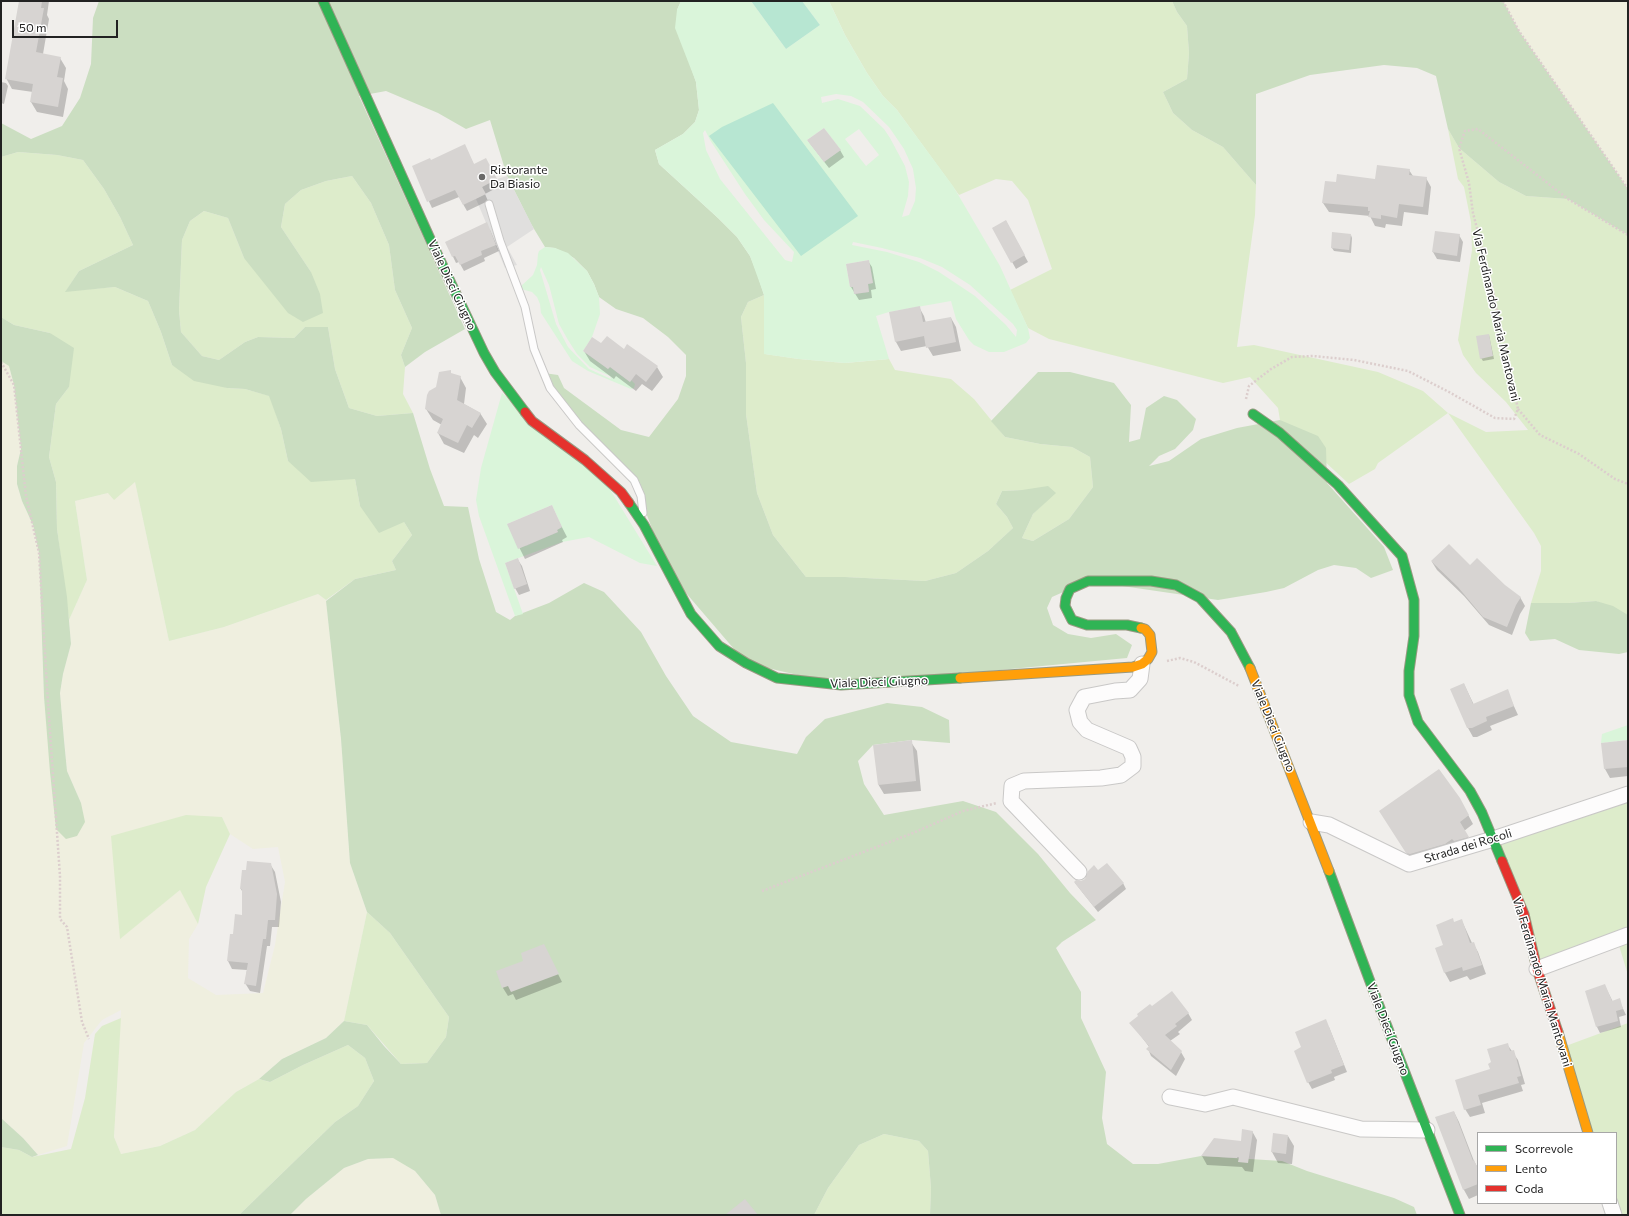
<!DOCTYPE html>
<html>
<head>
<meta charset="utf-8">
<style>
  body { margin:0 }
  #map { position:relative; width:1629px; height:1216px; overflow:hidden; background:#f0eeeb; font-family:Commissioner,sans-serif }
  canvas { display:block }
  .frame { position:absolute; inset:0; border:2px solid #222; pointer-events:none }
  .legend { position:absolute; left:1477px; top:1132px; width:140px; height:72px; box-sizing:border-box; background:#fff; border:1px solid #a7a7a7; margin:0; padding:5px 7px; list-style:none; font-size:12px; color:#222 }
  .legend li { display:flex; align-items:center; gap:8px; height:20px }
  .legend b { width:20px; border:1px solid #a7a7a7 }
  .scale { position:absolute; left:12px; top:20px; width:106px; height:18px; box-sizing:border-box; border:2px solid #222; border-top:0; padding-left:5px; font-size:12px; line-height:14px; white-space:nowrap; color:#222; -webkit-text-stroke:3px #fff; paint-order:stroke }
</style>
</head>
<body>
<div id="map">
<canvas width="1629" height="1216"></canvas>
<div class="frame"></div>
<ul class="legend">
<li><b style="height:5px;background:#30b455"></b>Scorrevole</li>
<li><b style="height:5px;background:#ff9f0a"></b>Lento</li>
<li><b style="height:5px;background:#e5322d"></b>Coda</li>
</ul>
<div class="scale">50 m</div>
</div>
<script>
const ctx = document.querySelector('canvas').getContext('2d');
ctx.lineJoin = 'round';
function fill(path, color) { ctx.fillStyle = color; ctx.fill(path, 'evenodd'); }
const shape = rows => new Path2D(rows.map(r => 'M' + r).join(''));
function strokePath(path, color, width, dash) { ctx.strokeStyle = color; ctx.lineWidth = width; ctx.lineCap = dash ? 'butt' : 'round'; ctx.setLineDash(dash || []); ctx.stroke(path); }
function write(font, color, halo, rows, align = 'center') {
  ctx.font = font + ' Commissioner,sans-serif'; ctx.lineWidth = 3; ctx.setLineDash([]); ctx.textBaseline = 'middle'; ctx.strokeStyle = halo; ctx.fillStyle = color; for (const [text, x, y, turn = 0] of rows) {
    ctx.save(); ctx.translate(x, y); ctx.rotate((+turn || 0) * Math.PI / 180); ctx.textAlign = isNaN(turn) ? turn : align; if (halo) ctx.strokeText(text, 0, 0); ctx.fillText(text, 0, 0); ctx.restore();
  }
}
const farmland = shape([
  [1503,1,1628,1,1628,189,1519,31],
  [1,361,9,366,14,385,21,449,17,466,17,484,22,501,33,525,39,553,44,697,56,829,81,803,67,771,60,693,63,674,71,644,69,620,87,580,75,501,108,493,135,482,169,641,224,627,318,594,326,600,341,739,350,863,367,912,344,1021,326,1038,282,1059,259,1079,236,1092,195,1130,160,1146,121,1154,114,1137,121,1010,102,1020,84,1043,67,1146,38,1155,23,1138,1,1118],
  [222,817,230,834,253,849,278,847,285,882,275,945,263,993,216,995,188,978,189,939,198,924,181,889,120,938],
  [394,1158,415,1171,435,1195,441,1215,290,1215,306,1199,344,1168,368,1159]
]);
const grass = shape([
  [829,1,1172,1,1177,12,1187,26,1189,53,1187,79,1163,92,1173,113,1192,130,1223,147,1256,185,1255,215,1237,347,1254,345,1378,372,1423,391,1448,413,1486,432,1528,430,1506,402,1476,373,1463,355,1458,340,1472,250,1471,222,1464,187,1458,179,1448,129,1459,148,1499,182,1526,196,1568,199,1628,235,1628,615,1596,601,1568,603,1531,603,1541,571,1541,546,1534,533,1448,413,1378,463,1375,469,1349,484,1280,420,1278,408,1250,377,1223,383,1049,339,1028,328,1010,290,1052,269,1028,200,1012,181,996,179,959,195,897,110,883,96,867,73,845,35],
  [18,152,57,155,83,160,104,189,120,217,133,245,79,271,66,291,115,287,148,301,161,332,172,365,227,388,245,389,270,396,281,429,288,461,333,479,355,479,360,506,404,522,412,535,392,561,396,570,355,579,326,600,318,594,224,627,169,641,135,482,114,500,108,493,75,501,87,580,69,620,57,529,56,482,49,457,56,404,69,387,50,333,14,325,1,317,1,157],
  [352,176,371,203,389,245,395,290,412,328,401,355,405,367,403,394,413,413,377,416,349,408,335,369,328,327,305,327,294,338,258,337,245,342,219,360,202,356,181,332,179,310,182,240,190,221,204,211,228,218,244,258,311,272,281,227,285,204,301,190,326,181],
  [764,295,765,354,799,359,845,363,889,359,895,370,951,379,974,399,1005,437,1040,444,1072,447,1090,457,1093,487,1069,519,1033,541,1022,538,1033,514,1055,492,1022,490,1002,491,996,504,1007,517,1013,528,988,551,956,573,925,581,845,577,806,577,773,535,757,493,751,450,746,414,746,363,741,317,748,302],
  [1628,794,1628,975,1617,939,1537,969,1493,839],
  [186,815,222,817,230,834,206,887,198,924,180,890,120,939,111,836],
  [367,912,390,933,449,1017,446,1037,427,1063,401,1064,367,1025,344,1021],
  [121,1018,114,1137,121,1154,160,1146,195,1130,236,1092,259,1079,270,1082,303,1065,348,1045,365,1058,374,1081,358,1106,335,1122,239,1215,1,1215,1,1147,19,1150,32,1157,71,1149,85,1098,95,1034,102,1026],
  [1628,1023,1628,1215,1614,1215,1616,1203,1616,1133,1588,1133,1563,1047],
  [884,1134,919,1141,928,1151,931,1188,930,1215,814,1215,828,1188,859,1145]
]);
const forest = shape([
  [99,1,681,1,677,10,687,55,696,82,699,110,695,122,683,134,655,150,659,164,718,218,737,237,750,256,757,273,764,295,748,302,741,317,746,363,746,414,757,493,773,535,806,577,845,577,925,581,956,573,988,551,1013,528,1007,517,996,504,1002,491,1022,490,1048,486,1056,493,1033,514,1022,538,1033,541,1069,519,1093,487,1090,457,1072,447,1040,444,1005,437,991,421,1038,372,1070,372,1114,383,1131,405,1129,442,1140,439,1146,408,1164,396,1177,400,1196,419,1193,430,1175,449,1159,456,1149,466,1169,461,1201,439,1237,428,1280,420,1318,436,1326,448,1327,483,1384,547,1393,570,1371,578,1356,568,1334,565,1318,570,1284,588,1266,592,1218,600,1088,581,1052,597,1047,608,1053,625,1068,634,1091,638,1116,634,1132,645,1127,658,841,685,746,663,668,572,634,480,579,425,544,373,558,375,564,388,621,430,649,437,678,399,686,376,686,355,668,337,643,318,616,309,599,297,594,284,587,271,574,258,555,248,545,247,531,224,507,176,490,120,466,129,438,113,386,91,359,96,465,329,425,352,405,367,401,355,412,328,395,290,389,245,371,203,352,176,326,181,301,190,285,204,281,227,311,272,320,294,323,313,303,322,288,313,244,258,228,218,204,211,190,221,182,240,179,310,181,332,202,356,219,360,245,342,258,337,294,338,305,327,328,327,335,369,349,408,377,416,413,413,430,469,444,506,468,507,479,559,496,612,510,620,515,616,549,603,584,583,604,592,641,632,666,676,693,716,731,742,797,754,806,737,825,719,887,703,922,707,949,720,950,743,912,740,873,745,858,761,864,784,884,815,963,801,996,812,1038,854,1070,893,1096,920,1062,942,1056,948,1081,992,1081,1018,1106,1072,1102,1118,1107,1144,1133,1164,1158,1164,1201,1156,1282,1161,1307,1171,1394,1198,1414,1207,1417,1215,930,1215,931,1188,928,1151,919,1141,884,1134,859,1145,828,1188,814,1215,441,1215,435,1195,415,1171,393,1158,368,1159,344,1168,306,1199,290,1215,239,1215,335,1122,358,1106,374,1081,365,1058,348,1045,303,1065,270,1082,259,1079,282,1059,326,1038,344,1021,367,1025,384,1046,401,1064,427,1063,446,1037,449,1017,390,933,367,912,350,863,341,739,326,601,355,579,396,570,392,561,412,535,404,522,379,533,360,506,355,479,311,482,288,461,281,429,269,396,245,389,227,388,194,381,172,365,161,332,148,301,115,287,65,292,79,271,133,245,120,217,104,189,83,160,57,155,18,152,1,157,1,123,31,139,62,126,80,98,91,64,93,18],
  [1172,1,1503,1,1519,31,1628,189,1628,235,1568,199,1526,196,1499,182,1459,148,1448,129,1436,76,1417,68,1384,65,1310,75,1256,94,1256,185,1223,147,1192,130,1173,113,1163,92,1187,79,1189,53,1187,26,1177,12],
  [1,317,14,325,50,333,74,348,69,387,56,404,49,457,56,482,57,529,67,597,71,644,63,674,60,693,64,740,67,771,81,803,85,822,77,836,66,839,56,829,50,772,44,697,39,553,33,525,22,501,17,484,17,466,21,449,14,385,9,366,1,361],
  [1596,601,1613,606,1628,615,1628,652,1619,654,1579,650,1555,639,1530,641,1525,633,1531,603,1568,603],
  [1,1118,23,1138,38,1155,32,1157,19,1150,1,1147]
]);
const park = shape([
  [681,1,751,1,786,49,820,25,802,1,829,1,845,35,867,73,883,96,897,110,953,186,1000,266,1028,328,1030,338,1026,343,1004,352,989,352,974,345,969,340,956,319,951,301,889,312,876,316,889,359,845,363,799,359,764,354,764,295,750,256,737,237,718,218,659,164,655,150,683,134,695,122,699,110,696,82,675,28,677,10],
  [836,94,851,96,863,102,889,127,904,149,913,169,916,188,915,201,909,215,902,217,908,196,909,182,905,166,890,138,884,129,860,106,838,99,822,103,821,97],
  [824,128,840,149,824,162,807,140],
  [859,129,879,155,866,166,845,139],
  [705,130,710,140,745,194,764,220,794,252,792,262,785,260,720,179,706,150,703,133],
  [853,242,882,248,920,258,942,267,970,285,1013,324,1017,330,1016,337,1006,325,975,296,939,272,919,262,887,252,852,245],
  [869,260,873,283,868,284,869,292,855,294,853,287,850,287,846,264],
  [545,247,555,248,568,253,587,271,594,284,599,297,600,314,592,337,583,351,608,369,610,367,630,382,631,380,635,384,634,388,631,389,588,371,572,361,541,313,540,304,537,297,532,292,521,289,521,286,533,275,537,265,538,254,539,251],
  [541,267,549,285,559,324,568,340,577,354,590,367,610,376,611,379,589,369,568,347,556,324,540,270],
  [502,393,603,478,657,566,640,563,589,537,562,542,505,563,523,614,515,616,479,516,476,500,481,468],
  [552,505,562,527,557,530,558,532,526,546,507,524],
  [1628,725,1628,740,1601,743,1602,734]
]);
const pitch = shape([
  [751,1,802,1,820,25,786,49],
  [773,103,858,216,801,256,709,136,722,127]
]);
const parking = shape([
  [507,176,534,229,507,247,517,265,505,268,476,199,485,194,482,187,497,179]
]);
const shadow = shape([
  [21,1,49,1,47,15,49,19,43,54,60,58,66,68,64,81,68,89,63,117,37,112,31,102,33,92,12,89,6,78],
  [1,82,6,83,8,86,4,104,1,103],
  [808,141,840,150,844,157,829,168],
  [468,152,474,165,490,166,500,186,485,194,488,201,467,211,459,197,432,208,413,167],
  [1409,170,1413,176,1426,178,1431,187,1428,215,1404,212,1402,226,1386,224,1385,228,1375,226,1370,216,1329,212,1323,203,1337,183,1376,180],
  [1006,221,1028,262,1016,269,993,228],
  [490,230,499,251,484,258,485,261,464,271,459,262,456,263,446,242],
  [1351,235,1352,238,1351,253,1334,251,1332,248],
  [1459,235,1463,242,1460,262,1437,259,1433,252],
  [868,261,872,267,876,289,871,290,872,298,859,300,851,287],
  [919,307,924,316,926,323,951,318,956,327,961,351,933,356,927,346,901,351,896,342,890,313],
  [1489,335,1494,359,1483,361,1481,358],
  [601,345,625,350,657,367,663,377,652,391,642,384,636,391,616,376,614,379,590,361,584,351],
  [451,374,460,377,466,388,464,404,480,413,487,424,478,438,474,435,464,453,444,444,438,433,442,425,433,420,426,409,437,388],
  [551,506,567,537,562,540,563,542,525,559,508,525],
  [518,560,522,566,530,591,519,595,515,588],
  [1432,562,1470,566,1520,597,1525,606,1520,614,1512,635,1489,625,1464,596,1437,570],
  [1464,684,1474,705,1507,691,1518,715,1490,726,1492,730,1477,737,1473,737,1468,728],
  [1628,741,1628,776,1610,778,1605,769],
  [911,742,917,751,921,791,884,794,878,784],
  [1459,798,1473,824,1464,831,1473,845,1412,861,1385,819],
  [270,864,275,872,281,902,279,927,272,927,270,946,267,946,260,993,250,991,245,983,247,970,232,969,228,961,234,935,243,916,243,893,241,889,243,871],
  [1098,872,1123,883,1126,889,1098,912,1075,883,1081,882],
  [1462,921,1472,943,1473,943,1478,952,1486,974,1470,980,1467,976,1450,982,1445,973,1436,949,1444,946,1455,923],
  [548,954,562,982,516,1000,513,994,508,996,503,988,497,972],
  [1605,986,1613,1002,1619,1000,1626,1015,1619,1017,1621,1027,1600,1033,1597,1027,1586,991],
  [1188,1013,1192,1020,1178,1032,1180,1034,1170,1041,1181,1052,1185,1059,1176,1076,1151,1056,1148,1049,1150,1048,1131,1023],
  [1329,1027,1347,1072,1334,1077,1335,1080,1312,1089,1308,1082],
  [1507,1044,1518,1060,1525,1084,1521,1085,1523,1091,1482,1103,1485,1113,1470,1117,1465,1109],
  [1454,1112,1459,1122,1474,1161,1478,1168,1478,1195,1469,1199,1464,1190,1436,1118],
  [1252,1131,1257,1140,1253,1172,1245,1171,1242,1167,1207,1165,1202,1156,1242,1142],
  [1288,1136,1294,1146,1292,1164,1278,1163,1272,1152]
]);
const building = shape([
  [19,1,42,1,41,8,44,8,36,52,61,57,57,77,63,78,58,107,30,102,33,84,5,79],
  [824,128,841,150,824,162,807,140],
  [465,144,474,164,486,158,497,179,482,187,486,194,463,205,455,190,427,202,412,166,430,158,431,160],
  [1377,165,1410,169,1409,175,1427,177,1423,207,1399,204,1397,218,1381,215,1381,219,1368,217,1370,211,1368,211,1368,207,1322,203,1325,181,1336,182,1337,174,1375,179],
  [1006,220,1025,255,1011,263,992,228],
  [487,222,496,245,481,251,482,255,460,265,455,256,452,257,445,242],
  [1435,231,1460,234,1457,256,1432,252],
  [1332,232,1351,234,1349,250,1331,248],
  [869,260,873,283,868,284,869,292,854,294,853,287,850,287,846,264],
  [920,306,923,322,951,317,956,342,926,348,924,336,895,342,889,312],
  [1489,334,1493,356,1480,359,1476,336],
  [607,336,624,349,627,344,658,366,646,382,636,374,630,382,610,367,608,369,583,351,592,337,601,343],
  [451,370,451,373,461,376,457,400,481,413,472,428,467,425,458,443,437,433,443,419,425,409,427,395,429,391,436,387,439,372],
  [552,505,562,527,557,530,558,532,518,549,507,524],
  [1449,544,1470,565,1477,558,1505,585,1521,597,1516,605,1507,627,1483,617,1458,587,1431,561],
  [518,558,527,584,514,589,505,563],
  [1464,683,1473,704,1508,689,1514,706,1486,717,1487,721,1472,728,1467,728,1450,689],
  [912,740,916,781,878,785,873,745],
  [1628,740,1628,767,1604,769,1601,743],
  [1439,769,1460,798,1469,815,1460,822,1469,837,1454,841,1452,839,1445,844,1410,854,1406,853,1379,811],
  [247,861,271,863,277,894,275,920,268,920,266,939,263,939,256,986,244,984,248,963,227,961,230,934,233,934,235,914,242,915,242,889,240,889,242,870,246,870],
  [1107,863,1124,883,1094,907,1074,882,1076,880,1081,881,1085,879,1088,871,1094,865,1098,870],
  [1453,918,1454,922,1462,919,1470,943,1474,942,1482,965,1463,971,1462,967,1444,973,1435,948,1443,945,1436,925],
  [544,944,559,974,511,992,508,986,502,988,496,971,523,961,521,953],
  [1605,984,1612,1001,1620,998,1623,1009,1616,1011,1618,1021,1596,1027,1585,991],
  [1172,991,1189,1013,1175,1024,1177,1026,1165,1035,1182,1051,1171,1070,1146,1049,1149,1046,1129,1023,1138,1016,1137,1014,1150,1004,1152,1006],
  [1326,1019,1344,1065,1331,1070,1332,1073,1307,1083,1294,1051,1301,1047,1295,1032],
  [1508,1043,1510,1051,1514,1050,1521,1076,1517,1077,1519,1083,1478,1095,1481,1105,1464,1110,1455,1080,1490,1069,1488,1064,1491,1062,1487,1049],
  [1454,1111,1473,1161,1474,1160,1478,1169,1478,1184,1463,1190,1435,1117],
  [1242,1129,1253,1131,1248,1163,1238,1162,1239,1157,1237,1157,1237,1158,1201,1156,1214,1138,1241,1141],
  [1273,1133,1288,1135,1286,1154,1271,1152],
  [745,1199,758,1215,725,1215]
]);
const path = shape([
  [1503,1,1519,31,1628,189],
  [1,362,14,385,26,496,39,553,48,703,60,876,60,919,67,927,82,1022,89,1039],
  [1246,399,1249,386,1271,369,1292,357,1313,356,1354,360,1408,371,1449,392,1495,418,1514,419,1518,409,1491,282,1473,213,1469,183,1459,148,1465,131,1478,129,1568,199,1628,235],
  [1518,409,1540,435,1579,454,1615,479,1628,484],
  [1167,661,1180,658,1194,662,1239,686],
  [762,891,913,833,963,811,997,803]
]);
const lane = shape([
  [489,204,500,241,525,307,534,349,550,388,579,425,634,480,641,496,643,513]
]);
const street = shape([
  [1311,822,1329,825,1409,864,1493,839,1628,794],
  [1079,872,1011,801,1012,786,1024,781,1101,778,1121,775,1133,766,1133,757,1129,748,1087,730,1080,722,1077,710,1084,697,1115,691,1130,690,1140,679,1142,664],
  [1537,969,1628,935],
  [1170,1097,1205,1104,1233,1097,1361,1129,1427,1130],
  [1610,1203,1614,1215]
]);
const fast = shape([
  [323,1,432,243,484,353,495,372,525,412],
  [1253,414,1280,433,1338,485,1402,556,1414,600,1414,636,1409,671,1409,695,1418,722,1470,791,1482,813,1502,861],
  [629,503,644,525,691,614,719,646,746,663,777,678,841,685,960,678],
  [1141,628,1127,625,1087,625,1072,620,1065,606,1066,598,1070,589,1088,581,1151,581,1176,585,1200,598,1231,632,1250,668],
  [1329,871,1378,1003,1460,1215]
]);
const slow = shape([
  [1250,668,1329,871],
  [960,678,1133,667,1142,664,1148,659,1152,652,1150,635,1145,629,1141,628],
  [1558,1032,1588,1133]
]);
const jam = shape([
  [525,412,532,421,585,460,621,492,629,503],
  [1502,861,1524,914,1537,969,1558,1032]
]);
const markers = [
  [482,177,4,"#6a6968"]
];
const poiNames = [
  ["Ristorante",490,170],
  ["Da Biasio",490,184]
];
const streetNames = [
  ["Viale Dieci Giugno",452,285,65],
  ["Via Ferdinando Maria Mantovani",1496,315,77],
  ["Viale Dieci Giugno",879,682,-2],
  ["Viale Dieci Giugno",1273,726,68],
  ["Strada dei Rocoli",1468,846,-17],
  ["Via Ferdinando Maria Mantovani",1542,982,73],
  ["Viale Dieci Giugno",1388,1029,69]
];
fill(farmland, '#efefdf');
fill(grass, '#ddeccb');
fill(forest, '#cbdec1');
fill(park, '#daf5da');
fill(pitch, '#b7e6d2');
fill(parking, '#e0dfde');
fill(shadow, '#0003');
fill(building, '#d7d4d2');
strokePath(lane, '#c9c8c7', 9);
strokePath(street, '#c9c8c7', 17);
strokePath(fast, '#999a82', 11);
strokePath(slow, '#999a82', 11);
strokePath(jam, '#999a82', 11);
strokePath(path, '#dccecd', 2.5, [2, 2]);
strokePath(lane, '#fdfcfc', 7);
strokePath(street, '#fdfcfc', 15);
strokePath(fast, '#30b455', 9);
strokePath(slow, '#ff9f0a', 9);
strokePath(jam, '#e5322d', 9);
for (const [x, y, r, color] of markers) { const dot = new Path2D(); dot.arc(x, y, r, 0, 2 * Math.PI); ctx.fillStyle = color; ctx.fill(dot); strokePath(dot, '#fff', 1.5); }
write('12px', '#222', '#fff', poiNames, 'left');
write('12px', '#222', '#fff', streetNames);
</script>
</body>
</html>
